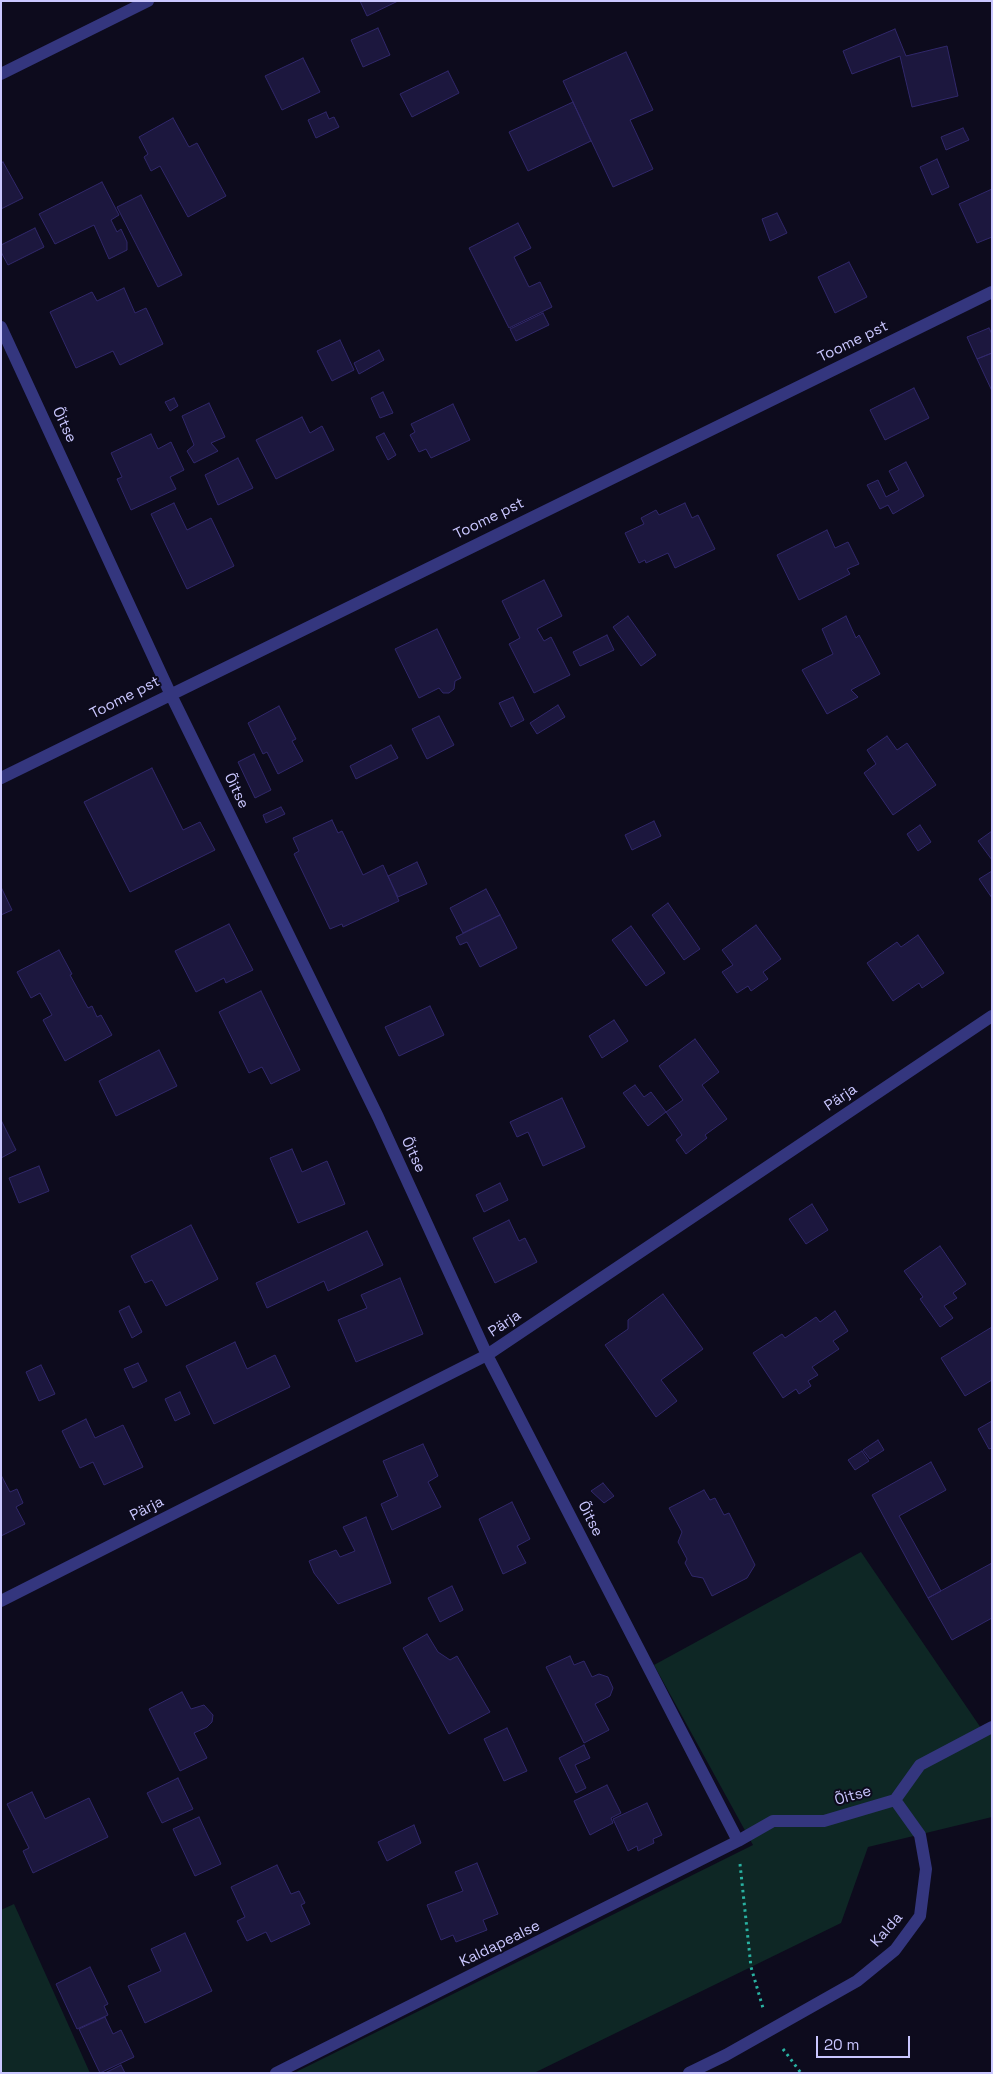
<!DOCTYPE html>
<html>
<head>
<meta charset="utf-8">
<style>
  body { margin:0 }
  #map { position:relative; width:993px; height:2074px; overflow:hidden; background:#0d0b1d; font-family:"Space Grotesk",sans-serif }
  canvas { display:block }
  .frame { position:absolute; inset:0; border:2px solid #cac7ff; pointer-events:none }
  .scale { position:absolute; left:816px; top:2036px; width:94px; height:22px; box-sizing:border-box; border:2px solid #cac7ff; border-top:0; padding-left:6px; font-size:15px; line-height:18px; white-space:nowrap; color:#cac7ff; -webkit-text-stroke:4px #0d0b1d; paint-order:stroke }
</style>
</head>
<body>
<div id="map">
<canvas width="993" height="2074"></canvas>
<div class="frame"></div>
<div class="scale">20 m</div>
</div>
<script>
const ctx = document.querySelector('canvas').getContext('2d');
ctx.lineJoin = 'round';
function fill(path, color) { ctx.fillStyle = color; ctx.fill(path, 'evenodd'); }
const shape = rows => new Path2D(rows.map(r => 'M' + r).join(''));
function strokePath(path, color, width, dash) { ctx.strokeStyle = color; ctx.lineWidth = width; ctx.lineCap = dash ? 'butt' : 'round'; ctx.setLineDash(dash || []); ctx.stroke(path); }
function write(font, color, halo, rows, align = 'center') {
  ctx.font = font + ' "Space Grotesk",sans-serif'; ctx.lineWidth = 4; ctx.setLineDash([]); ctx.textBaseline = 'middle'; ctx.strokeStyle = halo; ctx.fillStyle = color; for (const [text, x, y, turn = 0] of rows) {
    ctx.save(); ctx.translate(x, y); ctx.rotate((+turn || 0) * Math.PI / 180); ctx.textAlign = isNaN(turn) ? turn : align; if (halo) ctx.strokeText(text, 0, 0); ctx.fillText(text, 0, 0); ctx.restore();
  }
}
const green = shape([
  [861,1552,983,1731,992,1727,992,1817,868,1847,841,1923,534,2073,294,2073,753,1845,654,1665],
  [14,1904,90,2073,1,2073,1,1910]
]);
const building = shape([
  [360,1,398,1,367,16,360,1],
  [378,28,390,55,363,67,351,40,378,28],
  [895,29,906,56,947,46,958,96,912,107,900,56,852,74,843,51,895,29],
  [626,52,653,110,630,120,653,169,613,187,563,81,626,52],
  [303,58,320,92,282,110,265,76,303,58],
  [448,71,459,93,412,117,400,94,448,71],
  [573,102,591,141,528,171,509,132,573,102],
  [326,112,329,119,334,117,339,127,316,138,308,120,326,112],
  [173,118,189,147,197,143,226,196,188,217,160,166,151,171,144,157,148,154,139,137,173,118],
  [963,128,969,140,946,150,941,137,963,128],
  [937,159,949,187,932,195,920,167,937,159],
  [3,162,23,198,1,209,1,163,3,162],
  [102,182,119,215,111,220,117,232,121,229,127,242,127,250,109,259,94,225,55,244,39,214,102,182],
  [992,189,992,237,977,243,959,204,992,189],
  [141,195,182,275,158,287,117,207,141,195],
  [777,213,787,233,770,241,762,219,777,213],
  [518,223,531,248,514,257,529,287,540,282,552,307,509,328,469,248,518,223],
  [35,228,44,247,8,265,1,252,1,245,35,228],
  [849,262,867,297,835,313,818,277,849,262],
  [124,288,135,313,146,308,163,344,120,365,113,351,76,368,50,312,92,292,97,301,124,288],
  [543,313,549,325,516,341,510,329,543,313],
  [989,328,992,334,992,353,977,359,967,337,989,328],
  [340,340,354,370,332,381,317,351,340,340],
  [379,350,384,360,359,374,354,363,379,350],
  [992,353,992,391,977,359,992,353],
  [914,388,929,418,885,440,870,410,914,388],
  [383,392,393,413,380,418,371,398,383,392],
  [174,398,178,406,170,411,165,402,174,398],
  [209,403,225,437,211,443,218,451,194,463,187,451,194,445,182,416,209,403],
  [453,404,470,440,431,458,426,449,419,452,410,435,415,432,411,424,453,404],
  [302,417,310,433,322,426,334,450,276,479,256,440,302,417],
  [384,433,396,455,388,460,376,437,384,433],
  [151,434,158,449,171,442,184,470,170,477,176,489,131,510,117,479,122,477,111,453,151,434],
  [238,458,253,488,218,505,205,475,238,458],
  [906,462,924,496,893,514,888,505,880,509,867,485,878,480,886,497,899,490,889,471,906,462],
  [174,503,187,530,211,518,234,566,187,589,151,514,174,503],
  [685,503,692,518,698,515,715,549,675,568,668,553,646,563,645,560,639,563,625,533,644,524,641,518,656,510,659,515,685,503],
  [827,530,835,548,848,542,859,564,847,569,850,574,799,600,777,555,827,530],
  [544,580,562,616,537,629,544,641,551,637,570,675,534,693,509,644,520,638,502,601,544,580],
  [628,616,656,655,641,666,613,627,628,616],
  [846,616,856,638,859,635,880,674,851,690,858,697,827,714,802,670,833,654,822,629,846,616],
  [437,629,461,678,455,681,454,689,449,693,443,693,439,688,419,698,395,649,437,629],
  [607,635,614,650,580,666,573,652,607,635],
  [513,697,524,720,511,727,499,703,513,697],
  [558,705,565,717,537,734,530,723,558,705],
  [279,706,296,739,292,741,303,761,278,774,267,752,263,754,248,723,279,706],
  [439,716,454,745,427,759,412,729,439,716],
  [887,736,897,750,907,743,936,785,893,815,864,773,876,764,867,750,887,736],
  [391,745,398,758,356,779,350,766,391,745],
  [254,754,271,790,255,798,238,762,254,754],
  [152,768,183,830,200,822,215,850,130,892,84,802,152,768],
  [281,807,285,814,266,823,263,815,281,807],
  [332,820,338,833,342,831,363,875,383,865,399,901,343,927,342,924,330,929,294,854,299,851,293,838,332,820],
  [654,821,661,836,632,850,625,835,654,821],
  [920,825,931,842,918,851,907,834,920,825],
  [992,831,992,860,978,841,992,831],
  [417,862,427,884,398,897,388,876,417,862],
  [992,871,992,898,979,879,992,871],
  [1,887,12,910,1,915,1,887],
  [486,889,500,915,463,933,450,908,486,889],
  [668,903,700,949,684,960,652,915,668,903],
  [500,915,517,948,480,967,467,942,460,945,456,937,500,915],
  [229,924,253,970,226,983,224,978,196,992,175,951,229,924],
  [756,925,781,959,763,972,768,979,751,991,748,986,737,993,722,972,733,965,722,950,756,925],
  [631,926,665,973,646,986,612,940,631,926],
  [918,935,944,973,922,988,919,983,893,1001,867,963,897,942,901,947,918,935],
  [59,950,72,974,70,975,88,1008,92,1006,97,1017,101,1015,112,1035,65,1061,43,1020,52,1015,40,993,31,998,17,972,59,950],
  [261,991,300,1070,271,1084,262,1067,249,1073,219,1012,261,991],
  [430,1006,444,1035,399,1056,385,1027,430,1006],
  [614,1020,628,1041,602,1058,589,1036,614,1020],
  [695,1039,719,1072,702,1085,727,1119,705,1135,707,1138,686,1154,676,1140,682,1135,666,1112,683,1100,659,1066,695,1039],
  [159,1050,177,1086,116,1116,99,1081,159,1050],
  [635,1085,644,1097,651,1092,666,1112,648,1126,623,1093,635,1085],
  [562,1098,585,1147,543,1166,528,1132,517,1137,510,1122,562,1098],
  [1,1120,16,1150,1,1158,1,1120],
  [292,1149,302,1172,327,1161,345,1204,298,1223,270,1158,292,1149],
  [39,1166,49,1191,19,1203,9,1178,39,1166],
  [500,1183,508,1200,484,1212,476,1195,500,1183],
  [812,1204,828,1230,806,1244,789,1219,812,1204],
  [509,1220,519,1241,525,1238,537,1262,495,1283,473,1238,509,1220],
  [191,1225,218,1279,166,1306,152,1280,145,1283,131,1256,191,1225],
  [367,1231,383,1265,328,1291,324,1281,267,1308,256,1283,367,1231],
  [940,1246,966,1284,953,1293,957,1298,944,1306,953,1318,940,1327,920,1299,923,1297,904,1271,940,1246],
  [400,1278,423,1334,356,1362,338,1320,367,1308,361,1295,400,1278],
  [663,1294,703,1349,661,1380,677,1401,656,1417,605,1345,628,1329,628,1320,663,1294],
  [129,1306,142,1332,132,1338,119,1311,129,1306],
  [835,1311,848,1331,833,1341,839,1349,812,1367,818,1375,808,1381,811,1386,799,1394,796,1389,783,1398,753,1353,782,1334,785,1338,816,1317,820,1322,835,1311],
  [992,1327,992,1380,965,1396,941,1358,992,1327],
  [235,1342,247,1369,275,1355,290,1387,214,1424,186,1366,235,1342],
  [138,1363,147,1381,133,1388,124,1369,138,1363],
  [41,1365,55,1394,39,1401,26,1372,41,1365],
  [180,1392,190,1414,175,1421,165,1399,180,1392],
  [86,1419,95,1438,123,1425,143,1467,104,1485,93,1462,80,1468,62,1431,86,1419],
  [992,1421,992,1448,989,1449,978,1429,992,1421],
  [878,1440,884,1450,870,1459,863,1450,878,1440],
  [423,1444,438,1476,428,1482,441,1507,392,1530,381,1504,398,1496,383,1461,423,1444],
  [862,1451,869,1461,855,1470,848,1460,862,1451],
  [931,1462,946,1490,899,1516,941,1591,928,1598,872,1495,931,1462],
  [1,1475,10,1492,17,1489,23,1503,16,1507,25,1524,1,1536,1,1475],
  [603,1483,614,1496,604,1503,591,1491,603,1483],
  [704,1490,710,1500,715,1498,724,1515,729,1513,755,1565,747,1578,712,1596,703,1578,692,1576,685,1563,687,1559,678,1542,682,1532,669,1508,704,1490],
  [512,1502,530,1539,517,1546,526,1563,503,1574,479,1519,512,1502],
  [366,1517,391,1583,338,1604,314,1573,309,1561,336,1550,340,1557,355,1551,343,1527,366,1517],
  [992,1563,992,1618,952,1640,928,1598,992,1563],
  [452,1586,463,1610,440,1622,428,1598,452,1586],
  [427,1634,438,1652,450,1660,457,1656,490,1712,449,1734,403,1648,427,1634],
  [570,1656,574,1665,584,1661,592,1677,599,1674,608,1677,613,1688,610,1696,595,1704,609,1730,584,1743,546,1667,570,1656],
  [182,1692,191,1709,204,1705,213,1715,212,1722,207,1727,194,1733,207,1758,180,1771,149,1709,182,1692],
  [507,1728,527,1771,504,1781,484,1739,507,1728],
  [584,1745,590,1758,575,1765,586,1788,576,1793,559,1758,584,1745],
  [178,1778,193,1809,162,1823,147,1793,178,1778],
  [607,1785,621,1813,611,1818,613,1823,590,1835,574,1801,607,1785],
  [32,1792,45,1819,89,1798,108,1837,33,1873,23,1851,29,1848,7,1804,32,1792],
  [647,1803,662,1835,653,1839,654,1843,638,1851,637,1846,628,1851,613,1819,647,1803],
  [199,1817,221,1864,195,1876,173,1829,199,1817],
  [414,1825,421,1843,387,1861,378,1842,414,1825],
  [477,1863,498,1914,483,1920,487,1930,456,1942,453,1935,441,1940,427,1905,463,1891,455,1872,477,1863],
  [277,1865,291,1894,299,1891,305,1903,301,1905,310,1924,271,1942,266,1932,247,1941,237,1921,245,1917,231,1887,277,1865],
  [185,1933,212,1991,145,2023,128,1986,161,1971,151,1949,185,1933],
  [90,1967,108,2004,104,2006,108,2015,77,2029,56,1984,90,1967],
  [105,2017,113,2034,121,2030,134,2057,100,2073,79,2029,105,2017],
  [121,2065,125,2073,105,2073,121,2065]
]);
const path = shape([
  [740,1864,751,1967,763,2008],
  [783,2049,801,2073]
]);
const minor = shape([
  [1,74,148,1],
  [1,327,170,693,378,1117,487,1355,738,1841,773,1821,824,1821,895,1800],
  [1,778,992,292],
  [1,1601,487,1355,992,1016],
  [276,2073,738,1841],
  [689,2073,726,2055,857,1981,895,1950,920,1916,926,1869,920,1835,895,1800,920,1765,992,1727]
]);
const streetNames = [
  ["Toome pst",853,342,-26],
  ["Õitse",64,425,65],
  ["Toome pst",489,519,-26],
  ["Toome pst",125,698,-27],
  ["Õitse",236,791,64],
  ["Pärja",841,1098,-34],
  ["Õitse",413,1155,65],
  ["Pärja",505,1324,-34],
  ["Pärja",147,1509,-27],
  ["Õitse",590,1519,63],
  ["Õitse",853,1796,-16],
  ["Kalda",887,1930,-49],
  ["Kaldapealse",500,1944,-26]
];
fill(green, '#0e2725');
fill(building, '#1c173e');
strokePath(building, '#31286b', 1);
strokePath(path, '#29b1a1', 3, [2.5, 4]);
strokePath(minor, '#34367e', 12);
write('15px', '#cac7ff', '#0d0b1d', streetNames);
</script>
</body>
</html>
